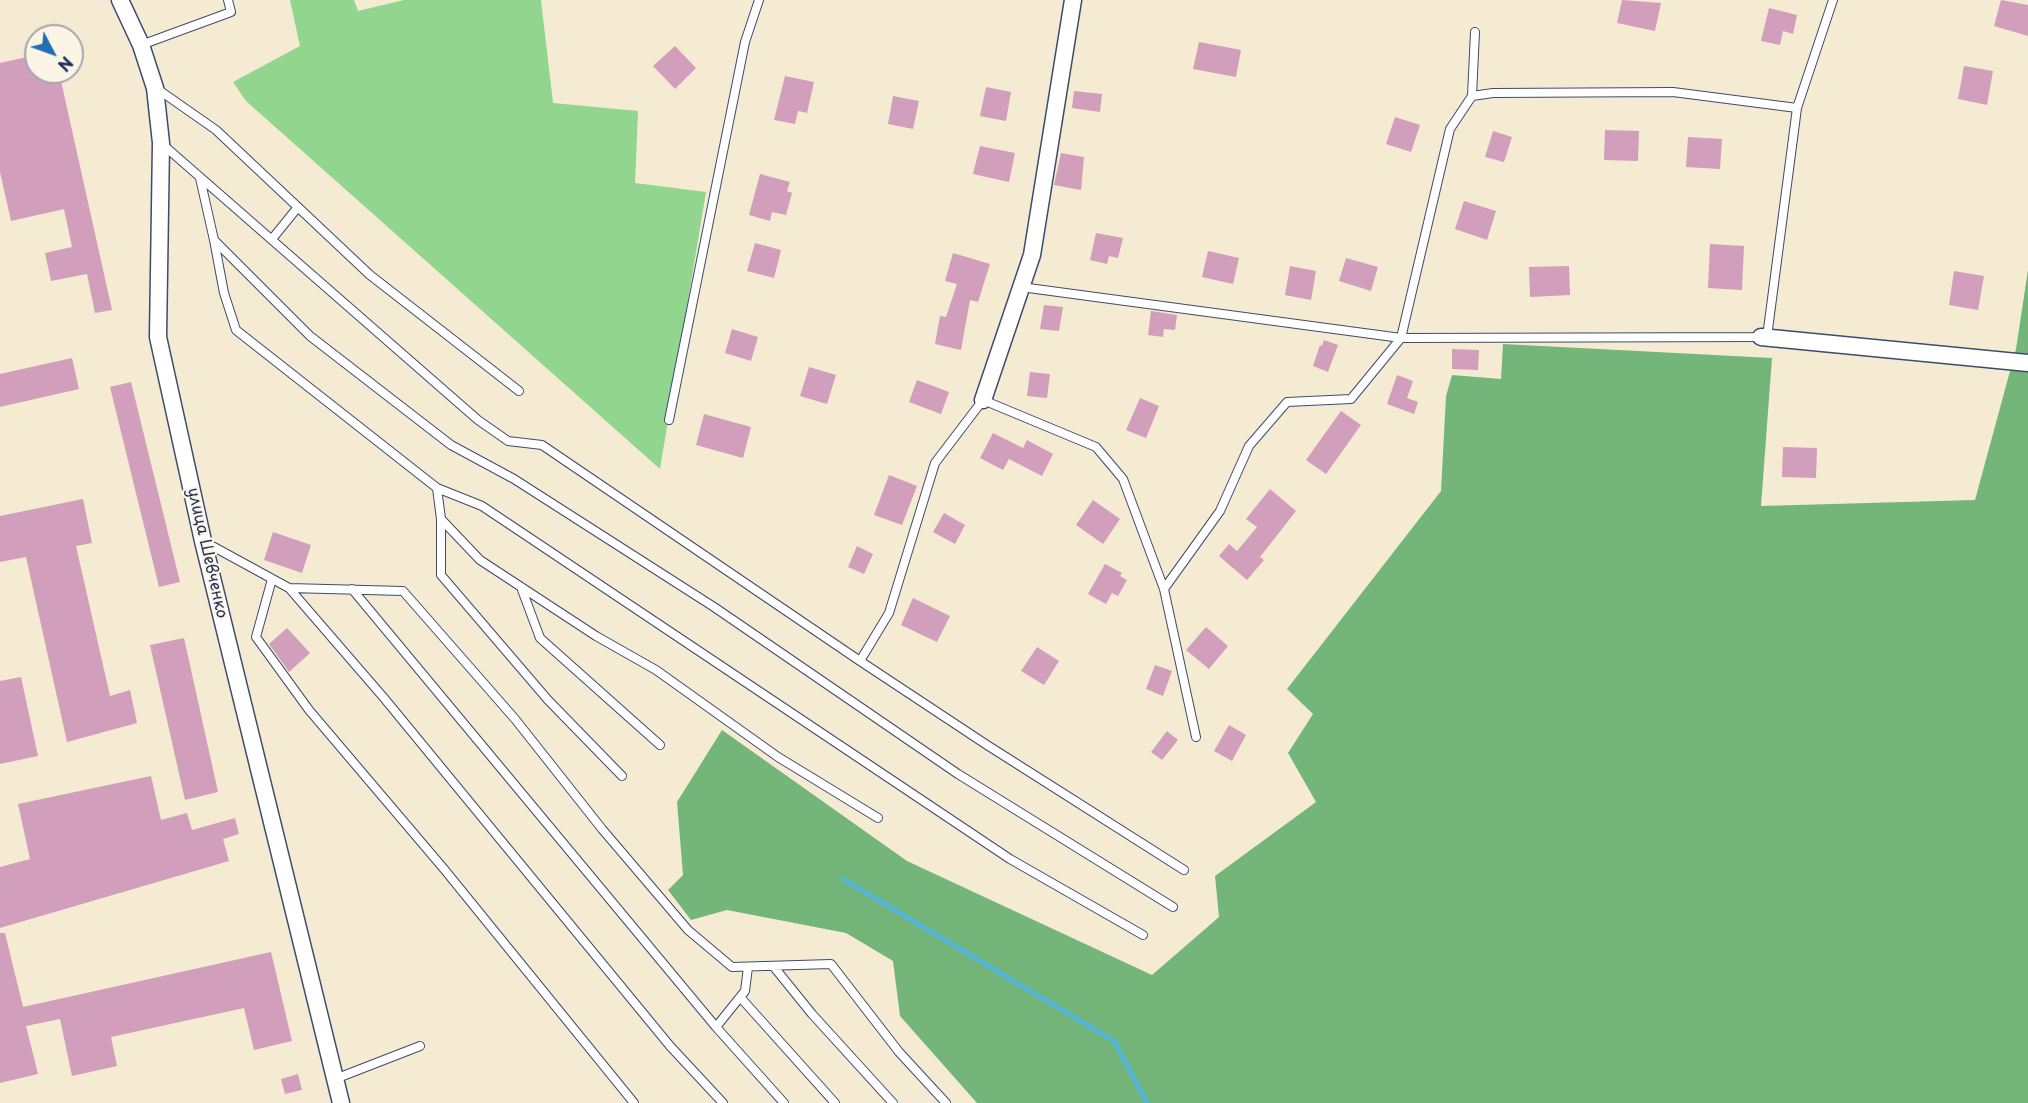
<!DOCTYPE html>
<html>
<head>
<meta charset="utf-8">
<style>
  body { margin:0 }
  #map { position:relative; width:2028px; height:1103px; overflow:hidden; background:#f5ebd3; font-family:"Playpen Sans",sans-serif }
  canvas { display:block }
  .north { position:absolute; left:24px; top:24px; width:60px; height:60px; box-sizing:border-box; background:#fcf5e5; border:2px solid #a2a6af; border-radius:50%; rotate:131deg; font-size:16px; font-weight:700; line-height:24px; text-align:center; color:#1b2f5e }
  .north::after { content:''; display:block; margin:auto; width:21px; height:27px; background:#1f6fb2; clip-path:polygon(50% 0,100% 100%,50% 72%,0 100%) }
</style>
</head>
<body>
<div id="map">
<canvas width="2028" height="1103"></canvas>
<div class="north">N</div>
</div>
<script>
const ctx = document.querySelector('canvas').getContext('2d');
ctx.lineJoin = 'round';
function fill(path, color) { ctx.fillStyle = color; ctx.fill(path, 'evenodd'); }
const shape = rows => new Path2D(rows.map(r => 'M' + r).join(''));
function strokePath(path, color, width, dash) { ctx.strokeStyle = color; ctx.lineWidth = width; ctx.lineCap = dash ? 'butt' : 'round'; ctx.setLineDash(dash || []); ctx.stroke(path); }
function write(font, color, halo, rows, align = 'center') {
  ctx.font = font + ' "Playpen Sans",sans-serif'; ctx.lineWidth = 4.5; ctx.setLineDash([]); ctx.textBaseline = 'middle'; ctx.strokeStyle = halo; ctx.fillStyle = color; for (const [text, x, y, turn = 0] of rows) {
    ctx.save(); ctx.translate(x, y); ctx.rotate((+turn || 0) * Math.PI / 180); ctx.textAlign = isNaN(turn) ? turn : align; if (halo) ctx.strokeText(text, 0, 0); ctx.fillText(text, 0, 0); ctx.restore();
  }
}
const green = shape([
  [290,0,354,0,358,11,404,0,541,0,553,103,638,111,635,183,706,192,660,469,246,101,233,82,300,46]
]);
const forest = shape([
  [2028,270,2028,1103,977,1103,900,1016,893,961,846,933,727,910,691,920,668,890,683,875,677,802,722,730,907,861,1152,975,1219,917,1215,876,1316,802,1288,753,1313,714,1287,689,1441,491,1446,396,1452,375,1501,379,1503,344,1772,358,1761,506,1975,500,2016,349]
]);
const stream = shape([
  [843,879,1114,1041,1147,1103]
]);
const building = shape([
  [1622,0,1661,3,1655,31,1617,23],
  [2001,0,2028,5,2028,36,1994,26],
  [1769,8,1797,15,1793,34,1783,31,1780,45,1761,41],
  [1199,42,1241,50,1236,77,1193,69],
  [675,46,696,68,675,89,653,66],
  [36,55,36,72,59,72,112,310,95,313,87,274,51,281,45,253,72,247,64,209,11,221,0,172,0,63],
  [1964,66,1993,71,1987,105,1958,99],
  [785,76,814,82,807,113,798,111,795,124,774,120],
  [986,87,1011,92,1006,121,980,116],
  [1074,91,1102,94,1100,112,1072,108],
  [893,96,919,101,913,129,888,124],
  [1395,117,1420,125,1411,152,1386,144],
  [1605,130,1639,131,1638,161,1604,160],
  [1493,131,1512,137,1504,162,1485,157],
  [1688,137,1722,139,1720,169,1686,167],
  [980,146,1015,153,1009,182,973,174],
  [1061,153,1084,157,1081,190,1054,185],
  [760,174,790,182,787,191,792,193,786,215,772,212,770,221,749,215],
  [1464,201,1496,211,1487,240,1455,229],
  [1096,233,1123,238,1118,258,1109,256,1107,264,1090,260],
  [755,243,781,250,774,278,747,271],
  [1710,244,1744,246,1742,290,1708,288],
  [1208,251,1239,258,1233,284,1202,277],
  [953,253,990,264,978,302,970,300,961,350,935,344,940,316,946,317,957,284,945,281],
  [1346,258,1378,267,1371,291,1339,281],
  [1290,266,1316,271,1311,300,1285,295],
  [1569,266,1570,295,1530,297,1529,267],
  [1954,271,1984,276,1978,310,1949,305],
  [1044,305,1063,307,1059,331,1040,329],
  [1151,311,1177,315,1175,330,1164,329,1163,337,1148,335],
  [732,329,758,337,751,361,725,353],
  [1324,340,1338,345,1328,372,1313,366,1320,345,1322,346],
  [1452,349,1479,350,1478,370,1452,369],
  [72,358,79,389,0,407,0,374],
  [809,367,836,375,827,404,800,396],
  [1030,372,1050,374,1047,398,1027,396],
  [1397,375,1413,381,1407,398,1418,402,1414,414,1387,404],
  [917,380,949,392,941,414,909,402],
  [131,382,180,582,159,587,110,387],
  [1140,398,1159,406,1146,438,1126,430],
  [1341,411,1361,425,1326,474,1306,460],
  [704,414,751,427,743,458,696,445],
  [993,433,1023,448,1027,440,1053,454,1042,476,1009,459,1003,470,980,458],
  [1783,447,1817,448,1816,478,1782,477],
  [889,475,917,486,902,525,874,515],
  [1270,489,1296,511,1260,557,1264,560,1247,580,1219,556,1229,544,1237,551,1257,527,1246,519],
  [83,499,92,543,76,546,110,696,130,690,137,723,67,742,26,557,0,562,0,516],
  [1093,500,1120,519,1103,544,1076,525],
  [944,513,965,525,955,544,933,532],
  [273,532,311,545,302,573,264,560],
  [857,546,873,554,864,574,848,567],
  [1105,564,1122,573,1120,576,1127,580,1118,596,1112,593,1106,604,1088,594],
  [913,598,950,616,937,642,901,625],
  [1206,627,1228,646,1209,669,1186,650],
  [287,628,310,653,289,672,269,644],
  [184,638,218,792,185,800,150,645],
  [1037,647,1059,661,1044,685,1021,671],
  [1155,665,1172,671,1163,696,1146,689],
  [21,677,38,756,0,764,0,681],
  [1229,725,1246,735,1232,761,1214,751],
  [1167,731,1178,740,1162,760,1151,752],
  [151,776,161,820,187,813,192,830,235,818,239,834,223,839,229,861,0,928,0,867,30,859,18,804],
  [0,933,5,933,23,1007,271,952,292,1041,254,1050,244,1008,111,1037,117,1066,72,1076,60,1019,26,1026,38,1074,0,1083],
  [298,1074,302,1090,285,1094,281,1079]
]);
const lane = shape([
  [141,45,231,12,228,0],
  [156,88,216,130,370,275,519,391],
  [1472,96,1475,32],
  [161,143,478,420,508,441,542,445,860,661,889,613,935,463,983,400,1096,447,1123,479,1164,589,1196,737],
  [200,178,214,240,310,336,451,445,514,479,714,607,958,774,1173,907],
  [272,239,298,207],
  [214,240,224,293,236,330,437,488,482,506,1010,859,1143,935],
  [1021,287,1401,338,1767,337,1797,108],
  [669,420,745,42,759,0],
  [437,488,441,519,480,560,596,636,656,670,778,757,878,818],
  [441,519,441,575,548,700,622,776],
  [203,541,289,588,403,591,515,719,602,829,688,930,732,967,831,964,899,1052,946,1103],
  [272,579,256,637,309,710,444,869,634,1103],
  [521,587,540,638,660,745],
  [289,588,384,698,670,1046,723,1103],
  [352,589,716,1027],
  [1164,589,1220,511,1249,446,1287,402,1351,399,1401,338,1450,129,1472,96,1493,93,1673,92,1797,108,1833,0],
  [860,661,987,745,1184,870],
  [748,967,745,991,716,1027,784,1103],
  [774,967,812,1014,893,1103],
  [740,997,835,1103],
  [335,1079,420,1046]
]);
const street = shape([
  [120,0,141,45,155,88,161,143,158,337,203,541,341,1103],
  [1761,337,2028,363],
  [983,400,1032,255,1073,0]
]);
const streetNames = [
  ["улица Шевченко",207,553,77]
];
fill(green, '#91d58e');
fill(forest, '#74b679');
strokePath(stream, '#55b6d4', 5);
fill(building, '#d19ebb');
strokePath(lane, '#3c4b70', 10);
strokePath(street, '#3c4b70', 19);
strokePath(lane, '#fff', 8);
strokePath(street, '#fff', 16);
write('16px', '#1b2f5e', '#fcf5e5', streetNames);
</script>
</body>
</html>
